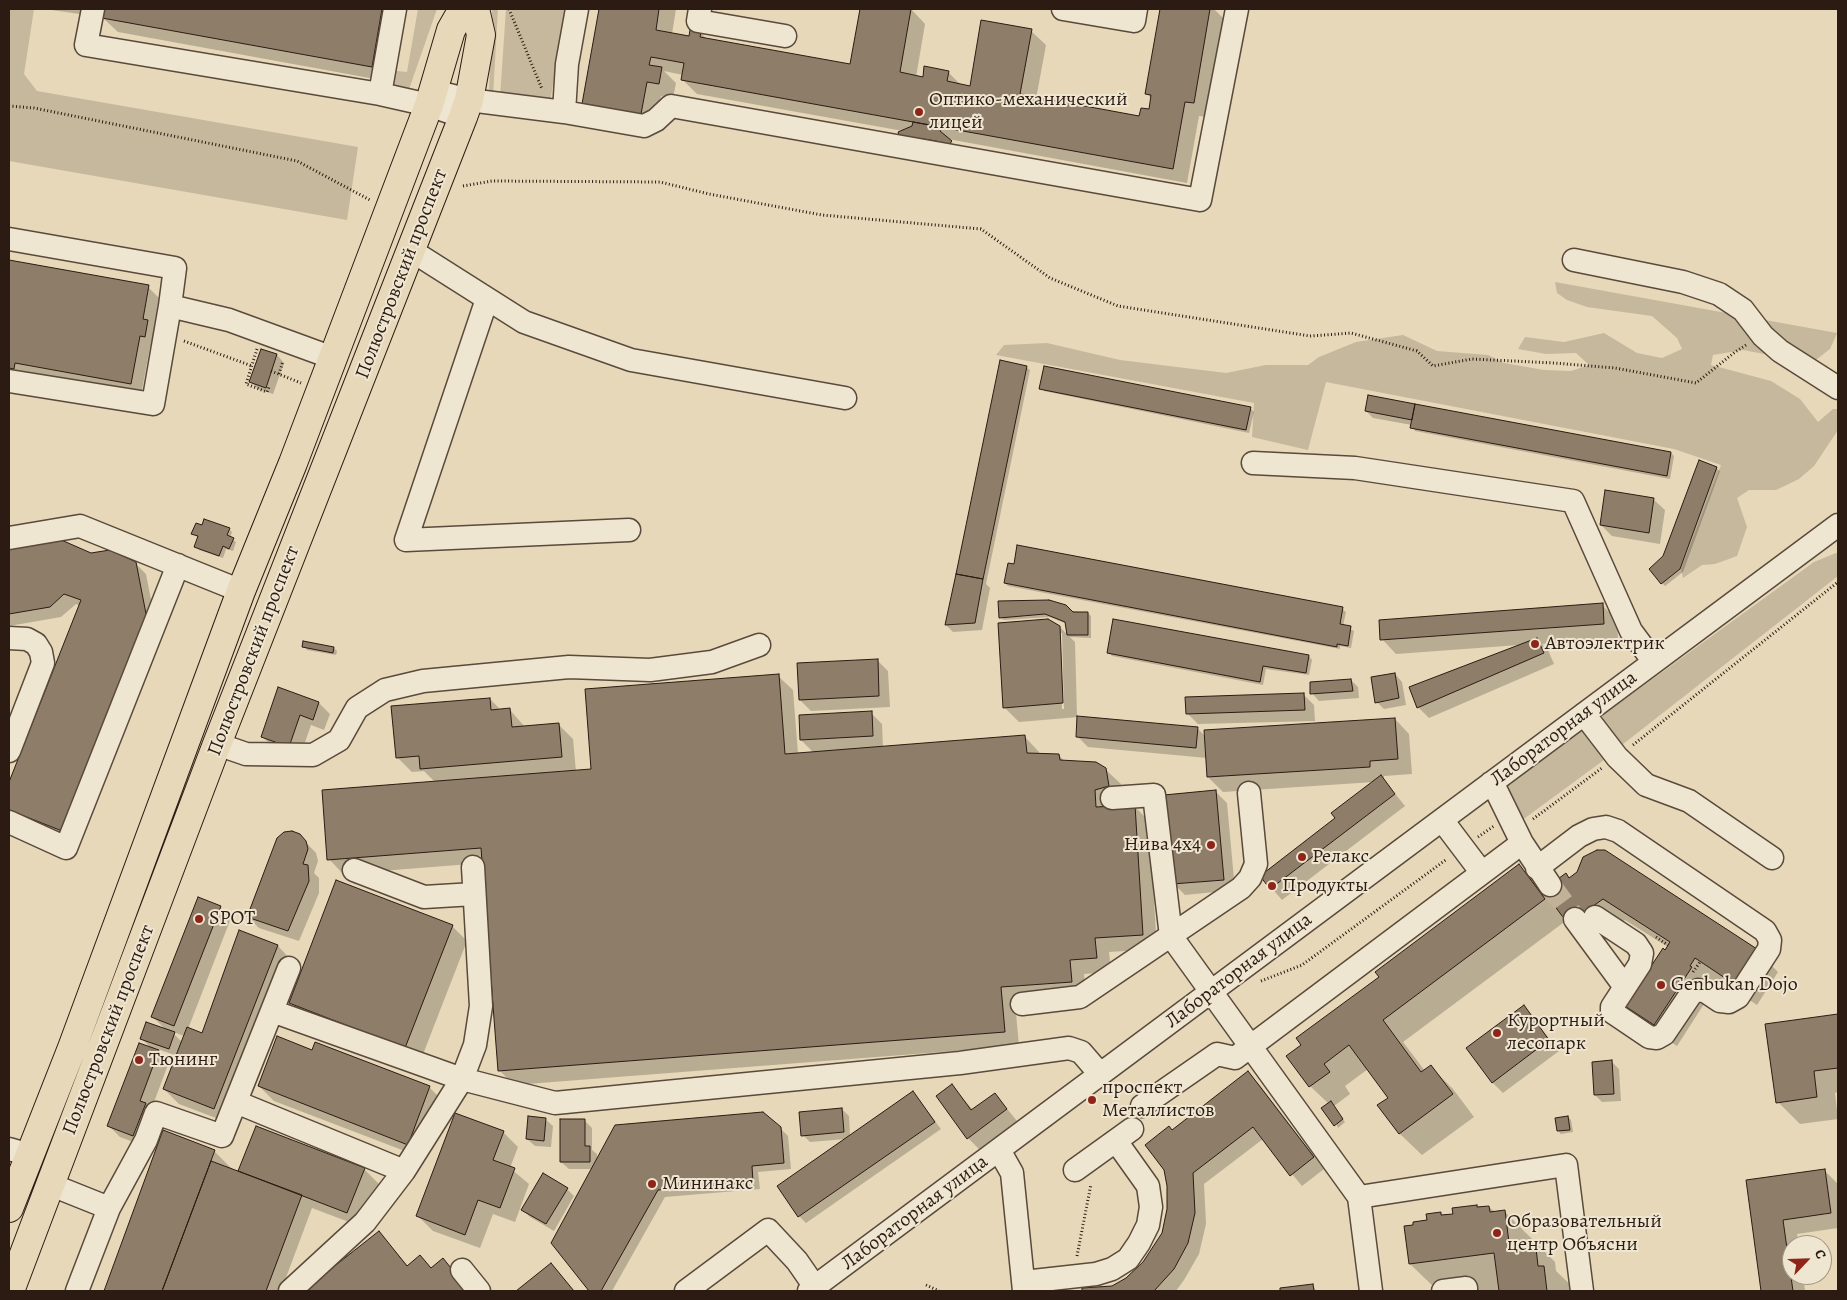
<!DOCTYPE html>
<html>
<head>
<meta charset="utf-8">
<style>
  body { margin:0 }
  #map { position:relative; width:1847px; height:1300px; overflow:hidden; background:#e6d8b8; font-family:Alegreya,serif }
  canvas { display:block }
  .frame { position:absolute; inset:0; border:10px solid #2c1b13; pointer-events:none }
  .north { position:absolute; left:1782px; top:1235px; width:50px; height:50px; box-sizing:border-box; background:#efe6d1; border:1px solid #a19585; border-radius:50%; rotate:66deg; font-size:14px; font-weight:700; line-height:20px; text-align:center; color:#2c1b13 }
  .north::after { content:''; display:block; margin:auto; width:18px; height:22px; background:#8f2418; clip-path:polygon(50% 0,100% 100%,50% 72%,0 100%) }
</style>
</head>
<body>
<div id="map">
<canvas width="1847" height="1300"></canvas>
<div class="frame"></div>
<div class="north">С</div>
</div>
<script>
const ctx = document.querySelector('canvas').getContext('2d');
ctx.lineJoin = 'round';
function fill(path, color) { ctx.fillStyle = color; ctx.fill(path, 'evenodd'); }
const shape = rows => new Path2D(rows.map(r => 'M' + r).join(''));
function strokePath(path, color, width, dash) { ctx.strokeStyle = color; ctx.lineWidth = width; ctx.lineCap = dash ? 'butt' : 'round'; ctx.setLineDash(dash || []); ctx.stroke(path); }
function write(font, color, halo, rows, align = 'center') {
  ctx.font = font + ' Alegreya,serif'; ctx.lineWidth = 4; ctx.setLineDash([]); ctx.textBaseline = 'middle'; ctx.strokeStyle = halo; ctx.fillStyle = color; for (const [text, x, y, turn = 0] of rows) {
    ctx.save(); ctx.translate(x, y); ctx.rotate((+turn || 0) * Math.PI / 180); ctx.textAlign = isNaN(turn) ? turn : align; if (halo) ctx.strokeText(text, 0, 0); ctx.fillText(text, 0, 0); ctx.restore();
  }
}
const green = shape([
  [9,9,34,9,24,74,37,91,358,147,347,220,9,161],
  [418,9,437,9,407,95,392,92,388,70,407,72],
  [492,9,498,9,493,96,489,92],
  [506,9,566,9,550,102,500,97],
  [1555,282,1837,333,1830,349,1812,363,1743,350,1713,355,1711,365,1771,381,1800,399,1818,422,1833,409,1838,409,1838,430,1814,466,1799,479,1776,490,1749,490,1737,498,1747,527,1737,556,1715,564,1702,565,1683,578,1681,569,1721,465,1674,449,1326,382,1308,450,1252,437,1254,403,996,355,1004,345,1047,343,1120,360,1226,373,1266,365,1308,365,1319,357,1356,342,1403,335,1437,351,1488,355,1504,363,1544,370,1571,371,1589,365,1576,353,1546,354,1518,349,1525,337,1564,342,1604,333,1637,353,1662,358,1682,349,1677,338,1652,316,1587,307,1567,300,1557,293],
  [1836,553,1838,554,1838,576,1618,748,1599,726,1603,715,1814,562],
  [1576,730,1583,730,1608,757,1521,821,1503,784]
]);
const shadow = shape([
  [44,9,81,9,80,14],
  [105,9,399,9,386,81,118,32,103,18],
  [600,9,676,9,672,34,690,38,701,33,707,39,851,65,861,9,911,9,925,24,916,77,924,78,948,72,962,86,971,87,1031,31,1046,45,1036,99,1140,118,1150,111,1152,99,1146,93,1161,9,1214,9,1225,20,1208,117,1199,116,1187,183,948,139,958,149,931,145,903,131,697,94,682,79,683,75,664,71,676,83,673,98,661,96,655,128,583,103],
  [9,261,148,287,159,298,154,328,158,332,155,348,150,347,141,395,9,375],
  [262,350,277,355,284,363,273,394,258,389,251,382],
  [1026,367,1030,370,986,584,990,588,982,630,953,632,946,625],
  [1041,388,1250,408,1254,412,1249,433,1044,391],
  [1366,411,1671,453,1674,456,1670,479,1415,431,1412,425,1373,418],
  [1716,468,1720,471,1683,572,1665,586,1662,583],
  [1606,492,1654,500,1665,510,1660,544,1612,536,1601,525],
  [203,526,229,529,232,532,230,538,236,542,233,551,226,549,223,558,199,550,195,546,199,538,193,534],
  [9,549,91,554,135,563,146,574,157,631,73,841,9,814,9,785,80,606,76,604,61,617,9,626],
  [1015,565,1342,609,1346,612,1343,626,1354,631,1351,648,1340,646,1340,649,1008,586,1005,583],
  [999,602,1088,613,1091,616,1091,638,1070,637,1075,642,1077,717,1197,728,1205,736,1395,719,1409,734,1412,774,1384,776,1384,780,1405,806,1282,900,1261,876,1337,818,1374,782,1223,792,1208,777,1207,758,1088,747,1077,736,1079,717,1019,722,1004,707,1060,627,1069,636,1067,624,1050,617,1004,620,1000,617],
  [1059,633,1062,633,1064,709,1062,709],
  [1602,605,1617,620,1618,638,1542,644,1548,650,1554,664,1429,718,1418,707,1519,645,1396,654,1382,639],
  [1114,621,1309,656,1312,660,1309,675,1266,669,1263,685,1112,656,1109,653],
  [304,646,334,648,337,651,336,655,307,650],
  [877,660,888,671,890,707,811,711,800,700],
  [1395,674,1402,682,1406,705,1384,709,1377,702],
  [778,676,793,690,798,754,814,753,801,740,871,713,882,724,883,747,1025,737,1039,752,1040,755,1059,755,1065,762,1105,769,1121,784,1123,800,1134,806,1149,821,1157,949,1109,952,1111,972,1084,974,1086,996,1015,1002,1019,1046,514,1085,499,1070,483,863,343,874,329,859,436,783,424,771,412,772,397,757,490,699,501,710,510,710,525,727,558,724,573,739,576,772,592,771],
  [1351,680,1358,687,1359,698,1319,701,1312,693],
  [279,689,319,703,330,714,324,730,311,725,300,757,273,747,262,736],
  [1303,694,1314,705,1315,721,1198,724,1187,713],
  [1216,792,1227,803,1235,890,1185,895,1174,884],
  [299,835,316,853,318,861,314,873,319,878,319,893,299,941,259,928,248,917],
  [1605,852,1756,950,1778,972,1757,1005,1717,979,1711,988,1713,990,1677,1046,1649,1028,1627,1006,1668,947,1625,920,1591,945,1567,920,1403,1042,1425,1071,1431,1067,1453,1089,1474,1117,1422,1155,1400,1134,1379,1105,1389,1098,1368,1069,1345,1086,1350,1094,1334,1106,1345,1122,1338,1128,1329,1104,1310,1086,1303,1045,1380,977,1519,866,1541,888,1566,875,1570,879,1578,873,1580,864,1590,853],
  [220,907,231,918,188,1029,203,1035,240,932,278,946,292,961,229,1123,179,1104,164,1089,177,1056,155,1048,169,1062,151,1110,144,1146,120,1137,109,1126,152,1049,142,1039,167,1031,153,1017],
  [171,1031,184,1036,182,1042],
  [452,926,467,941,420,1062,305,1017,290,1002],
  [1524,1007,1559,1051,1503,1093,1492,1082],
  [1838,1015,1838,1092,1835,1093,1838,1119,1800,1124,1778,1102,1767,1025],
  [316,1043,430,1088,444,1102,423,1158,274,1101,259,1086,313,1052],
  [1612,1062,1619,1069,1621,1101,1602,1102,1595,1095],
  [1248,1073,1259,1084,1324,1169,1302,1186,1263,1139,1204,1184,1206,1224,1199,1254,1184,1280,1176,1291,1083,1291,1083,1289,1112,1287,1136,1272,1152,1254,1163,1233,1169,1210,1173,1131],
  [952,1086,973,1110,995,1094,1017,1121,979,1149,968,1138],
  [913,1093,941,1129,806,1223,799,1216,846,1139,810,1142,803,1135,842,1109,849,1116,850,1136],
  [1568,1117,1571,1120,1573,1132,1561,1134,1558,1131],
  [545,1119,553,1126,551,1147,535,1146,527,1139],
  [585,1121,592,1128,592,1150,597,1154,597,1161,780,1128,788,1136,791,1169,758,1172,760,1189,665,1197,612,1291,590,1291,552,1243,593,1169,569,1169,561,1162],
  [164,1132,214,1151,234,1171,244,1175,240,1170,364,1169,379,1184,362,1227,312,1208,281,1291,105,1291],
  [503,1132,518,1147,510,1168,529,1184,515,1222,493,1214,480,1248,433,1231,418,1216],
  [1824,1170,1838,1184,1838,1228,1797,1234,1799,1245,1792,1245,1792,1275,1803,1275,1805,1291,1763,1291,1747,1181],
  [567,1189,574,1196,554,1231,530,1217,523,1210],
  [1476,1206,1478,1208,1489,1207,1495,1212,1504,1211,1555,1262,1556,1271,1577,1291,1438,1291,1410,1264,1414,1226,1440,1213,1444,1216,1454,1215],
  [379,1232,408,1266,420,1257,432,1269,443,1260,470,1291,305,1291],
  [551,1265,574,1291,518,1291],
  [1313,1285,1316,1291,1282,1291,1281,1289]
]);
const building = shape([
  [103,9,382,9,372,67,102,18,103,9],
  [599,9,659,9,656,30,689,36,690,30,701,32,700,37,850,64,860,9,911,9,900,72,923,77,924,66,949,71,947,81,970,86,981,20,1032,29,1020,94,1139,116,1141,108,1149,109,1151,95,1145,94,1160,9,1210,9,1194,103,1185,102,1173,169,681,80,684,63,651,57,649,65,662,67,659,84,647,82,641,114,582,104,599,9],
  [913,122,941,127,940,131,952,141,947,147,936,141,923,139,901,139,898,132,912,126,913,122],
  [9,260,149,285,143,319,148,320,145,337,140,336,131,384,15,363,14,369,9,368,9,260],
  [261,349,277,354,266,388,249,382,261,349],
  [1000,360,1027,366,983,579,956,574,1000,360],
  [1044,366,1251,407,1246,430,1039,389,1044,366],
  [1368,395,1415,404,1412,420,1365,411,1368,395],
  [1415,404,1671,452,1667,476,1410,428,1415,404],
  [1699,460,1717,467,1680,569,1661,584,1649,569,1663,556,1699,460],
  [1605,490,1654,498,1649,533,1600,525,1605,490],
  [204,519,230,528,227,535,234,538,229,549,223,546,219,556,194,547,198,536,191,534,196,523,202,525,204,519],
  [59,539,91,553,110,550,136,562,147,619,62,831,9,810,9,782,81,600,64,594,50,607,9,614,9,548,59,539],
  [1017,545,1343,607,1340,624,1351,626,1348,646,1337,644,1337,647,1004,583,1008,563,1014,564,1017,545],
  [956,574,983,579,975,623,945,625,956,574],
  [1049,600,1066,605,1073,612,1088,612,1088,635,1067,635,1065,622,1045,614,999,618,998,601,1049,600],
  [1603,603,1604,624,1380,640,1379,620,1603,603],
  [1048,619,1060,626,1063,703,1003,708,998,623,1048,619],
  [1113,619,1309,655,1306,673,1263,666,1260,682,1107,653,1113,619],
  [1537,638,1544,653,1417,708,1409,687,1537,638],
  [303,641,334,647,333,653,302,647,303,641],
  [878,659,879,696,799,700,797,663,878,659],
  [1395,673,1399,698,1375,703,1371,677,1395,673],
  [779,674,785,754,1025,735,1027,753,1059,754,1060,760,1096,762,1106,768,1109,786,1095,790,1096,807,1135,805,1143,935,1095,938,1097,958,1070,960,1072,982,1001,987,1005,1032,498,1071,481,848,327,860,322,790,591,769,585,689,779,674],
  [1351,679,1353,691,1310,694,1310,682,1351,679],
  [278,687,319,702,313,720,300,715,289,747,261,737,278,687],
  [1304,693,1305,710,1186,714,1185,697,1304,693],
  [490,698,491,710,510,708,512,727,559,723,562,757,420,769,419,756,396,758,391,706,490,698],
  [872,711,873,736,800,740,799,715,872,711],
  [1077,716,1198,727,1196,748,1076,737,1077,716],
  [1395,718,1398,759,1370,761,1370,767,1207,777,1204,730,1395,718],
  [1381,775,1395,794,1270,889,1260,876,1335,818,1331,813,1381,775],
  [1216,790,1224,880,1172,884,1164,795,1216,790],
  [292,831,300,834,306,841,308,849,303,864,308,865,309,881,288,931,247,917,277,838,284,832,292,831],
  [1597,850,1605,850,1757,949,1734,984,1695,958,1690,966,1692,967,1654,1025,1625,1006,1663,948,1665,950,1670,942,1603,899,1568,924,1543,890,1566,873,1569,878,1577,872,1583,857,1597,850],
  [1519,864,1545,899,1383,1020,1421,1072,1431,1065,1453,1094,1399,1134,1377,1105,1388,1098,1349,1045,1324,1064,1330,1072,1309,1087,1286,1056,1301,1045,1296,1038,1379,977,1375,972,1519,864],
  [336,880,453,925,405,1048,289,1003,336,880],
  [198,897,221,906,174,1026,151,1017,198,897],
  [239,930,278,945,214,1109,163,1089,187,1027,202,1033,239,930],
  [1524,1005,1549,1040,1492,1083,1466,1048,1524,1005],
  [1838,1014,1838,1068,1814,1071,1817,1097,1776,1103,1765,1024,1838,1014],
  [146,1022,175,1032,169,1049,140,1039,146,1022],
  [277,1036,312,1050,315,1042,430,1086,408,1145,258,1086,277,1036],
  [139,1043,159,1050,140,1101,146,1103,133,1136,107,1126,139,1043],
  [1612,1060,1614,1094,1594,1095,1592,1062,1612,1060],
  [1248,1071,1314,1157,1290,1176,1253,1127,1193,1173,1195,1213,1188,1243,1174,1269,1154,1291,1082,1291,1082,1288,1112,1286,1126,1278,1143,1262,1162,1233,1167,1209,1167,1186,1164,1170,1145,1145,1169,1126,1172,1130,1248,1071],
  [952,1084,971,1110,995,1093,1007,1109,967,1139,936,1096,952,1084],
  [913,1091,935,1122,798,1217,777,1186,913,1091],
  [1331,1101,1343,1119,1334,1126,1321,1108,1331,1101],
  [842,1108,844,1132,801,1136,799,1112,842,1108],
  [763,1112,781,1127,784,1163,752,1166,753,1182,658,1190,601,1291,589,1291,551,1243,615,1125,763,1112],
  [455,1113,504,1131,493,1160,515,1168,500,1208,478,1200,465,1235,416,1216,455,1113],
  [528,1116,546,1118,544,1141,526,1139,528,1116],
  [1568,1116,1570,1130,1557,1131,1555,1118,1568,1116],
  [560,1119,585,1119,585,1146,590,1146,590,1162,560,1162,560,1119],
  [256,1126,365,1168,347,1213,238,1171,256,1126],
  [163,1130,215,1150,162,1291,104,1291,163,1130],
  [211,1161,302,1195,266,1291,162,1291,211,1161],
  [1825,1169,1831,1213,1783,1220,1793,1291,1761,1291,1746,1180,1825,1169],
  [543,1173,568,1188,546,1224,521,1210,543,1173],
  [1477,1205,1477,1207,1489,1206,1490,1212,1505,1210,1510,1251,1536,1248,1538,1266,1544,1266,1547,1291,1499,1291,1494,1253,1409,1264,1404,1226,1413,1225,1413,1222,1427,1220,1426,1214,1441,1212,1441,1215,1453,1214,1452,1208,1477,1205],
  [379,1231,407,1266,420,1255,431,1268,443,1258,469,1291,303,1291,379,1231],
  [551,1263,574,1291,516,1291,551,1263],
  [1313,1284,1314,1291,1280,1291,1280,1288,1313,1284]
]);
const minorTunnel = shape([
  [1550,885,1575,919]
]);
const path = shape([
  [509,9,542,89],
  [9,106,34,108,297,161,370,200],
  [463,186,492,181,660,182,709,194,822,215,981,229,1050,278,1118,306,1310,336,1351,333,1417,351,1433,366,1472,359,1554,363,1615,368,1696,383,1735,352,1746,345],
  [184,341,252,366],
  [257,349,246,384,267,392,269,387],
  [271,371,301,383],
  [279,374,283,361],
  [1633,745,1838,582],
  [1533,819,1602,768],
  [1478,837,1494,826],
  [1656,937,1668,945],
  [1693,972,1700,962],
  [1261,981,1302,965,1447,859],
  [1077,1256,1091,1184],
  [926,1285,939,1291]
]);
const minor = shape([
  [93,9,86,45,380,94,429,105,463,117],
  [700,9,698,21,785,36],
  [1063,9,1134,21,1136,9],
  [433,91,469,100,564,112,644,126,656,120,671,106,1200,200,1237,9],
  [380,94,395,9],
  [564,112,567,64,577,9],
  [9,239,175,268,170,306,229,320,333,358],
  [412,251,524,322,631,360,845,398],
  [1574,260,1683,282,1719,294,1743,310,1763,336,1780,351,1838,388],
  [487,299,406,540,629,530],
  [9,381,153,404,170,306],
  [1253,463,1355,468,1573,501,1631,631,1654,662],
  [9,538,80,526,241,591],
  [9,638,27,639,36,644,41,652,43,663,9,751],
  [1584,714,1617,757,1646,785,1689,801,1772,858],
  [217,744,246,754,313,755,339,740,357,708,385,690,423,681,569,667,650,670,712,662,759,645],
  [1491,783,1497,792,1522,843,1550,885],
  [1112,798,1154,795,1171,936,1359,1197,1566,1165,1582,1291],
  [1442,820,1482,873],
  [9,822,66,848,178,565],
  [1537,868,1579,836,1593,829,1606,827,1618,831,1765,931,1770,940,1769,949,1738,997,1729,1002,1720,1001,1705,991,1698,990,1691,994,1664,1034,1657,1038,1649,1037,1612,1012,1612,1007,1640,964,1642,953,1636,944,1595,917],
  [354,870,424,897,474,894],
  [1575,919,1625,987],
  [1022,1004,1080,997,1241,888,1250,878,1256,864,1249,793],
  [272,1011,462,1079,555,1103,960,1063,1069,1048,1081,1052,1100,1074],
  [236,1102,404,1171],
  [1142,1106,1217,1054,1235,1058,1522,843],
  [9,1149,30,1155],
  [999,1150,1012,1173,1024,1291],
  [1075,1170,1132,1129],
  [49,1184,109,1208],
  [1359,1197,1371,1291],
  [462,1270,479,1291],
  [1024,1282,1096,1274,1112,1269,1128,1259,1139,1243,1148,1225,1151,1207,1148,1186,1116,1141],
  [77,1291,109,1208,146,1140,156,1113,222,1136,289,968],
  [290,1291,365,1222,404,1171,462,1079,475,1045,481,1006,473,867],
  [686,1291,768,1230,797,1261,815,1287],
  [809,1291,1838,525],
  [1443,1291,1466,1288,1466,1291]
]);
const major = shape([
  [9,1208,72,1048,241,591,293,463,429,105,451,30,463,9],
  [10,1291,217,744,463,117,469,100,481,35,475,9]
]);
const markers = [
  [919,112,5,"#8f2418"],
  [1535,644,5,"#8f2418"],
  [1211,845,5,"#8f2418"],
  [1302,857,5,"#8f2418"],
  [1272,886,5,"#8f2418"],
  [199,919,5,"#8f2418"],
  [1661,985,5,"#8f2418"],
  [1497,1033,5,"#8f2418"],
  [139,1060,5,"#8f2418"],
  [1092,1100,5,"#8f2418"],
  [652,1184,5,"#8f2418"],
  [1497,1233,5,"#8f2418"]
];
const poiNames = [
  ["Оптико-механический",929,100],
  ["лицей",929,123],
  ["Автоэлектрик",1545,644],
  ["Нива 4х4",1201,845,"right"],
  ["Релакс",1312,857],
  ["Продукты",1282,886],
  ["SPOT",209,919],
  ["Genbukan Dojo",1671,985],
  ["Курортный",1507,1021],
  ["лесопарк",1507,1044],
  ["Тюнинг",149,1060],
  ["проспект",1102,1088],
  ["Металлистов",1102,1111],
  ["Мининакс",662,1184],
  ["Образовательный",1507,1222],
  ["центр Объясни",1507,1245]
];
const streetNames = [
  ["Полюстровский проспект",402,274,-69],
  ["Полюстровский проспект",254,651,-69],
  ["Лабораторная улица",1564,729,-37],
  ["Лабораторная улица",1239,971,-37],
  ["Полюстровский проспект",109,1030,-69],
  ["Лабораторная улица",915,1213,-37]
];
fill(green, '#c6b89c');
fill(shadow, '#0003');
fill(building, '#8d7d69');
strokePath(building, '#2c1b13', 1);
strokePath(minorTunnel, '#c1b297', 22, [22, 11]);
strokePath(minor, '#5a4a3c', 25);
strokePath(major, '#2c1b13', 30);
strokePath(path, '#2c1b13', 3, [1, 2.5]);
strokePath(minor, '#efe6d1', 22);
strokePath(major, '#e6d8b8', 28);
for (const [x, y, r, color] of markers) { const dot = new Path2D(); dot.arc(x, y, r, 0, 2 * Math.PI); ctx.fillStyle = color; ctx.fill(dot); strokePath(dot, '#efe6d1', 2); }
write('20px', '#2c1b13', '#efe6d1', poiNames, 'left');
write('20px', '#2c1b13', '#efe6d1', streetNames);
</script>
</body>
</html>
